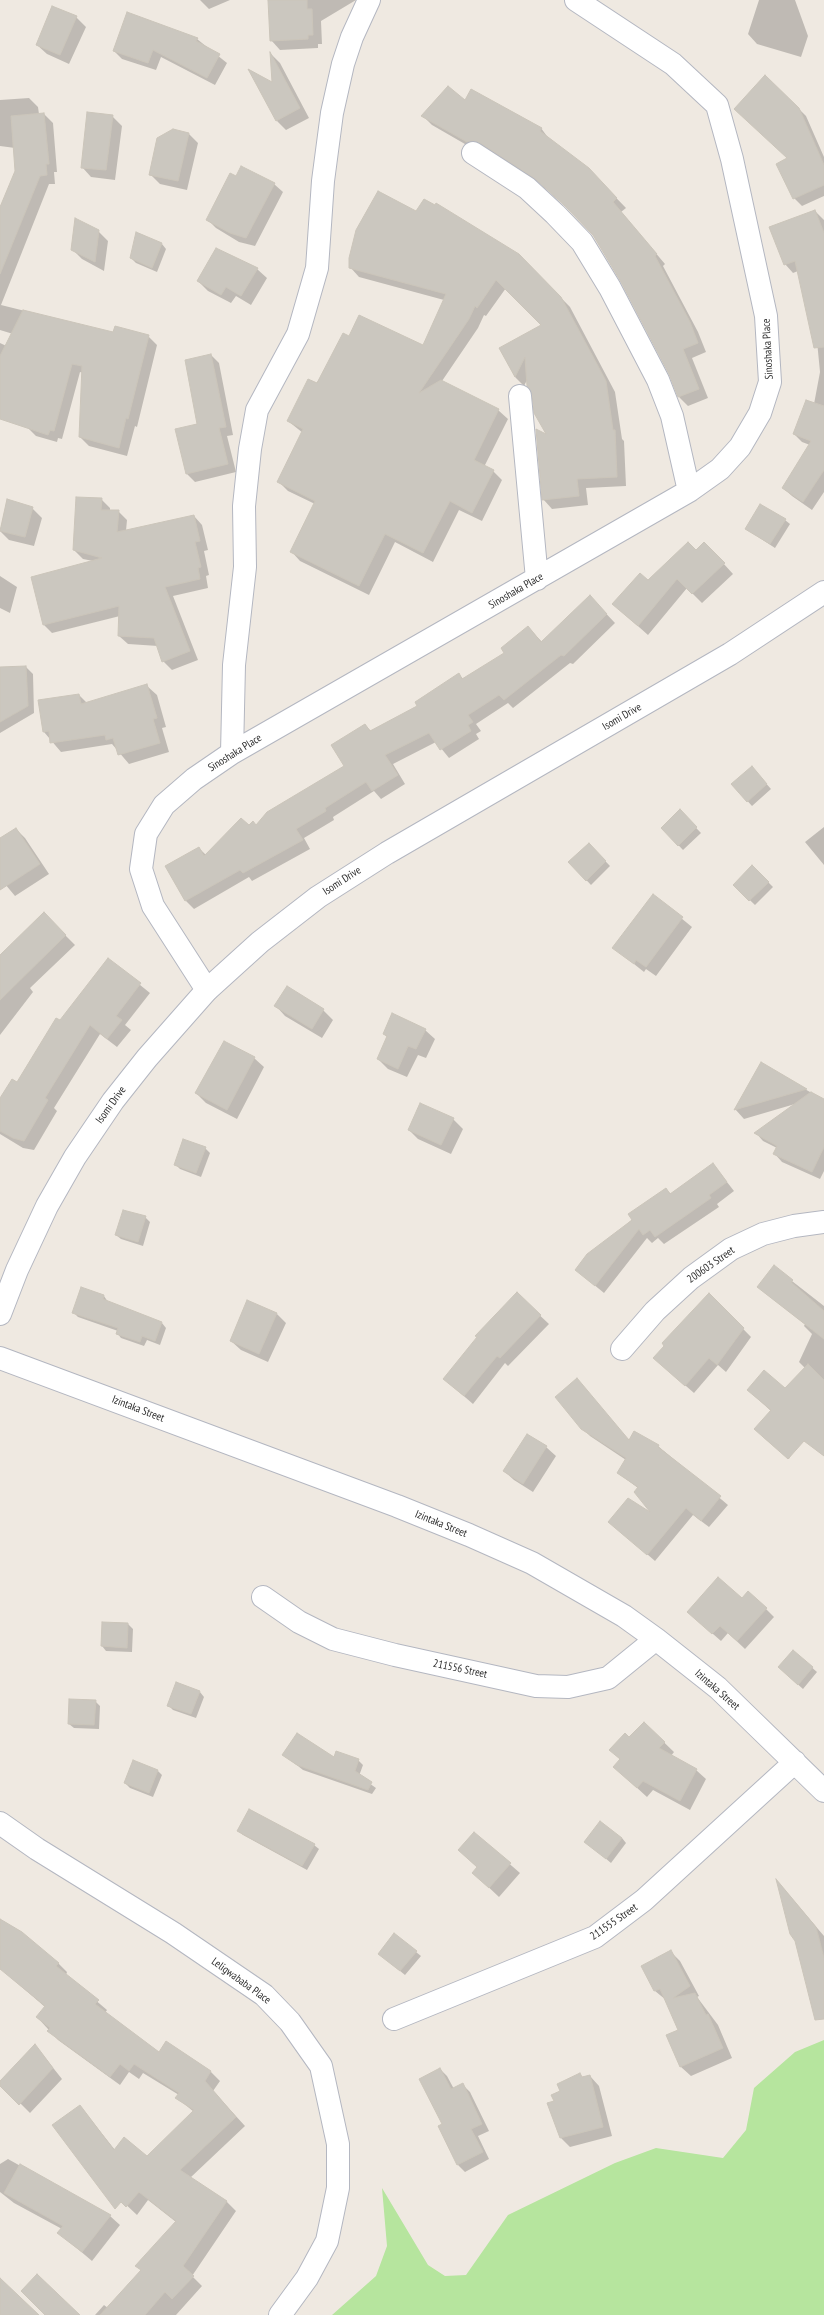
<!DOCTYPE html>
<html>
<head>
<meta charset="utf-8">
<style>
  body { margin:0 }
  canvas { display:block; background:#efe9e1 }
</style>
</head>
<body>
<canvas width="824" height="2315"></canvas>
<script>
const ctx = document.querySelector('canvas').getContext('2d');
ctx.lineJoin = 'round';
function fill(path, color) { ctx.fillStyle = color; ctx.fill(path, 'evenodd'); }
const shape = rows => new Path2D(rows.map(r => 'M' + r).join(''));
function strokePath(path, color, width, dash) { ctx.strokeStyle = color; ctx.lineWidth = width; ctx.lineCap = dash ? 'butt' : 'round'; ctx.setLineDash(dash || []); ctx.stroke(path); }
function write(font, color, halo, rows, align = 'center') {
  ctx.font = font + ' "PT Sans Narrow",sans-serif'; ctx.lineWidth = 4; ctx.setLineDash([]); ctx.textBaseline = 'middle'; ctx.strokeStyle = halo; ctx.fillStyle = color; for (const [text, x, y, turn = 0] of rows) {
    ctx.save(); ctx.translate(x, y); ctx.rotate((+turn || 0) * Math.PI / 180); ctx.textAlign = isNaN(turn) ? turn : align; if (halo) ctx.strokeText(text, 0, 0); ctx.fillText(text, 0, 0); ctx.restore();
  }
}
const green = shape([
  [824,2040,824,2315,332,2315,376,2276,387,2246,382,2188,428,2265,445,2276,466,2275,508,2215,615,2163,656,2148,723,2158,746,2130,754,2088,795,2052]
]);
const shadow = shape([
  [200,0,230,0,209,9],
  [269,0,356,0,321,21,322,44,318,44,318,48,280,50,271,40],
  [759,0,795,0,808,36,801,57,757,44,748,34],
  [76,17,86,27,69,64,47,54,37,45],
  [197,39,227,63,215,85,161,57,156,70,122,59,114,51],
  [271,54,280,63,309,118,286,130,277,121,250,71,273,84],
  [29,98,38,107,39,114,44,114,53,123,57,172,54,172,55,184,49,184,1,305,114,333,148,336,157,345,137,427,135,426,127,456,89,446,80,437,83,373,80,372,62,439,58,438,57,442,36,436,27,427,49,345,0,330,0,210,16,171,15,148,0,146,0,100],
  [465,102,541,128,549,139,598,179,626,208,621,212,665,264,663,266,698,332,706,352,692,358,708,398,688,406,679,397,670,374,622,281,593,235,571,211,544,186,490,151,477,151,432,125,423,116],
  [798,108,806,116,824,157,824,196,802,206,794,198,788,159],
  [112,116,122,126,115,180,91,177,82,167],
  [189,134,198,143,187,190,160,184,150,174],
  [236,178,274,184,283,192,255,246,239,242,216,228,207,219],
  [815,211,824,220,824,492,812,510,792,496,783,488,810,445,802,442,794,434,814,404,820,372,816,331,798,271,793,273,785,264],
  [417,213,519,255,570,307,615,392,622,439,624,441,626,486,586,488,588,505,552,509,543,499,548,437,528,378,524,386,515,377,500,349,542,326,506,288,486,316,484,315,478,328,442,381,498,410,508,419,484,467,493,471,502,480,482,521,459,510,433,562,395,542,369,595,300,561,291,551,315,504,288,491,278,481,303,433,288,421,350,338,424,346,444,300,359,277,350,267],
  [98,231,108,241,104,271,82,259,72,249],
  [137,233,162,244,166,249,157,272,136,263,131,258],
  [257,269,267,278,251,305,236,296,231,303,208,291,198,281],
  [0,343,13,349,0,378],
  [211,355,219,363,233,435,227,436,236,472,195,482,187,474,176,430,198,424],
  [101,499,110,508,110,511,118,511,127,520,126,531,194,516,202,525,208,550,204,551,209,575,206,576,208,588,173,596,198,660,172,670,163,661,158,646,128,644,119,636,120,616,52,633,44,625,93,561,83,559,74,550],
  [7,501,32,508,42,518,34,546,9,540,0,531],
  [785,520,790,524,775,548,746,529],
  [696,551,714,553,733,574,702,603,687,588,648,635,613,604],
  [0,576,17,587,10,613,0,608],
  [598,605,615,623,573,664,570,663,513,708,508,703,476,724,481,731,476,734,479,739,449,758,436,742,393,764,405,784,381,799,374,791,333,817,334,820,304,838,310,849,252,881,249,877,194,909,186,901,167,867,199,848,206,855,249,826,256,826,346,766,365,725,371,731,418,706,459,674,463,679,506,653,528,627,542,642],
  [26,667,33,674,34,713,0,733,0,668],
  [147,686,157,695,166,727,162,728,169,752,129,764,112,744,61,752,44,732,79,695,87,703],
  [756,772,771,789,752,806,732,784],
  [680,811,701,833,683,850,662,828],
  [824,827,824,865,805,842],
  [16,829,25,838,49,874,15,896,0,878,0,839],
  [589,844,610,866,591,885,569,862],
  [752,866,773,887,755,905,734,885],
  [653,895,692,927,656,976,646,969,644,972,614,948],
  [44,914,75,945,30,988,33,992,0,1035,0,963],
  [108,959,150,993,125,1025,131,1030,117,1047,100,1034,54,1108,57,1111,34,1150,23,1148,0,1134,0,1109,60,1021],
  [287,987,323,1010,333,1020,322,1038,285,1016,276,1006],
  [425,1030,435,1039,426,1058,418,1055,407,1077,388,1069,378,1059,388,1038,384,1034],
  [254,1058,264,1067,237,1119,206,1103,196,1093],
  [761,1064,824,1100,824,1171,820,1179,782,1162,774,1153,777,1148,763,1141,756,1133,795,1104,744,1119,735,1109],
  [453,1119,463,1129,451,1154,418,1139,409,1130],
  [205,1148,210,1153,201,1177,180,1169,175,1164],
  [713,1164,734,1191,717,1204,719,1207,664,1244,658,1238,652,1243,647,1238,604,1293,576,1270,666,1189,671,1194],
  [145,1217,150,1222,143,1246,121,1239,116,1235],
  [774,1267,824,1306,824,1456,800,1437,789,1459,763,1437,771,1411,748,1390,785,1389,805,1368,799,1362,812,1334,804,1326,805,1324,763,1291],
  [517,1294,549,1324,508,1366,505,1363,473,1404,444,1379],
  [709,1294,751,1337,726,1372,718,1365,694,1393,663,1366],
  [104,1296,108,1302,162,1323,166,1328,160,1345,147,1340,144,1346,121,1338,117,1333,118,1331,78,1317,73,1312],
  [276,1313,286,1323,268,1362,241,1350,231,1341],
  [582,1428,658,1446,728,1505,709,1527,693,1515,655,1561,610,1522,654,1515,638,1488,618,1473,626,1460,590,1436],
  [546,1447,556,1456,533,1492,514,1480,504,1471],
  [742,1599,766,1609,774,1617,745,1649,728,1633,721,1641,697,1620],
  [128,1624,133,1629,132,1652,106,1651,102,1646],
  [793,1651,817,1672,803,1689,784,1672],
  [200,1692,204,1697,196,1718,173,1710,168,1705],
  [95,1701,100,1706,99,1729,74,1728,69,1724],
  [644,1723,674,1752,671,1756,696,1770,706,1779,690,1810,653,1790,647,1797,624,1776,621,1760,611,1750,629,1739],
  [284,1755,358,1760,363,1765,359,1776,376,1788,372,1794,303,1770],
  [157,1770,162,1775,153,1797,130,1788,125,1783],
  [238,1831,314,1845,319,1849,307,1870,243,1835],
  [474,1833,520,1873,499,1897,483,1882,478,1868,459,1850],
  [622,1838,626,1843,611,1863,586,1842],
  [778,1882,824,1936,824,1994,796,1940],
  [0,1920,58,1963,67,1972,66,1975,107,2010,105,2013,159,2054,166,2043,211,2072,220,2081,213,2091,245,2126,190,2178,227,2202,236,2211,192,2276,202,2286,176,2315,95,2315,104,2305,108,2308,142,2271,176,2222,148,2200,137,2215,89,2170,80,2106,115,2150,147,2157,194,2112,177,2098,179,2095,143,2073,139,2079,129,2072,120,2085,58,2040,37,2017,45,2007,0,1968],
  [416,1952,421,1956,405,1975,384,1958],
  [671,1952,680,1961,699,1996,697,1997,718,2025,732,2058,691,2076,681,2067,667,2036,679,2031,666,2000,655,1991,642,1966],
  [35,2045,62,2079,30,2113,0,2083],
  [440,2069,447,2076,454,2089,463,2085,470,2092,489,2131,478,2136,489,2159,465,2172,458,2165,444,2124],
  [580,2075,583,2078,590,2076,599,2086,612,2136,570,2147,561,2138,555,2102,562,2092],
  [8,2159,110,2216,120,2225,92,2261,59,2233,62,2229,14,2203,0,2192,0,2164]
]);
const building = shape([
  [268,0,307,0,307,9,312,9,313,35,308,35,308,39,270,41,268,0],
  [52,6,77,16,60,55,36,45,52,6],
  [127,12,198,38,196,41,220,54,207,78,153,50,148,63,113,51,127,12],
  [270,52,300,108,276,121,248,69,272,82,270,52],
  [765,75,799,108,824,165,824,185,793,199,776,164,787,158,734,109,765,75],
  [448,86,465,100,471,89,542,128,540,131,589,168,617,198,613,202,657,254,655,256,690,322,698,343,683,349,699,389,678,397,669,374,621,282,593,235,564,205,534,178,480,143,473,141,467,142,421,116,448,86],
  [87,112,113,115,106,170,81,168,87,112],
  [44,113,49,164,46,164,47,175,40,176,0,274,0,207,15,171,11,116,44,113],
  [173,129,189,133,178,181,149,175,157,138,173,129],
  [241,166,275,183,246,238,230,233,206,220,230,173,236,176,241,166],
  [378,191,416,211,424,199,435,205,436,203,519,254,561,297,606,381,613,430,615,430,617,477,577,479,579,496,542,500,536,429,546,434,534,413,532,394,527,386,525,357,515,377,499,348,541,325,496,280,477,308,475,306,469,319,419,393,441,380,499,409,474,460,494,470,472,513,450,501,423,553,385,534,359,586,290,552,315,501,277,482,303,429,287,421,308,379,317,383,343,333,349,336,359,315,423,345,446,294,349,268,349,258,356,230,378,191],
  [815,210,824,233,824,347,814,348,795,261,784,265,769,227,815,210],
  [75,218,99,230,95,262,71,250,75,218],
  [136,232,162,243,152,268,130,258,136,232],
  [216,248,258,268,241,296,226,287,221,295,197,281,216,248],
  [23,310,113,332,115,326,149,335,128,419,126,418,119,448,79,437,82,366,72,364,54,431,50,430,48,435,0,419,0,356,23,310],
  [211,354,226,427,219,428,228,464,186,474,175,429,197,424,185,360,211,354],
  [806,400,824,406,824,470,803,502,782,488,811,441,793,434,806,400],
  [76,497,102,498,101,510,119,510,117,532,194,515,200,541,195,542,201,567,198,568,200,579,165,587,190,651,162,662,154,638,118,636,119,606,43,625,31,577,102,558,73,550,76,497],
  [7,499,33,507,25,537,0,531,7,499],
  [760,504,786,519,770,544,745,529,760,504],
  [688,542,696,550,704,542,725,563,692,594,677,579,638,626,612,604,640,573,648,580,688,542],
  [590,595,607,614,564,656,561,655,504,700,499,695,468,715,473,722,468,725,471,731,440,750,429,733,385,755,398,775,372,791,366,782,325,808,326,811,296,829,303,840,243,873,240,870,185,901,165,866,199,847,204,856,241,818,249,825,253,821,256,825,267,812,344,766,331,745,365,724,370,731,417,706,415,702,459,673,462,679,504,653,501,648,528,626,541,642,590,595],
  [26,666,28,706,0,722,0,667,26,666],
  [147,684,157,718,153,719,160,743,118,755,113,738,106,740,105,735,50,743,49,731,43,732,38,700,79,694,81,704,147,684],
  [752,766,767,784,747,802,731,784,752,766],
  [680,809,697,827,678,846,661,828,680,809],
  [16,828,40,864,0,890,0,838,16,828],
  [589,843,606,861,586,881,568,862,589,843],
  [752,865,769,882,749,901,733,885,752,865],
  [653,894,683,917,646,967,636,960,634,964,612,948,653,894],
  [44,912,66,935,0,1000,0,955,44,912],
  [108,958,141,983,116,1016,122,1020,107,1039,90,1025,45,1098,48,1100,24,1141,13,1138,0,1131,0,1098,12,1079,17,1082,56,1018,60,1020,108,958],
  [287,986,324,1009,312,1029,274,1006,287,986],
  [392,1013,426,1029,416,1049,408,1046,398,1069,377,1059,387,1036,383,1034,392,1013],
  [224,1041,255,1057,227,1110,195,1093,224,1041],
  [761,1062,807,1089,734,1110,761,1062],
  [811,1092,824,1099,824,1147,812,1172,773,1154,777,1146,754,1133,811,1092],
  [420,1103,454,1118,441,1145,408,1130,420,1103],
  [183,1139,206,1147,196,1173,174,1165,183,1139],
  [713,1163,727,1182,709,1195,711,1198,655,1237,650,1230,643,1235,639,1229,595,1286,575,1270,587,1254,632,1220,628,1214,666,1188,670,1194,713,1163],
  [123,1210,146,1216,138,1242,115,1235,123,1210],
  [774,1265,793,1280,791,1282,824,1311,824,1339,757,1287,774,1265],
  [81,1287,104,1295,103,1299,162,1322,155,1341,142,1336,140,1342,116,1334,118,1328,72,1313,81,1287],
  [517,1292,541,1315,500,1358,497,1356,464,1396,443,1379,477,1337,475,1336,517,1292],
  [709,1293,744,1328,717,1365,709,1358,685,1386,653,1358,664,1346,662,1343,709,1293],
  [247,1300,277,1313,259,1354,230,1341,247,1300],
  [808,1364,824,1380,824,1456,804,1441,788,1459,754,1429,771,1410,747,1390,764,1370,785,1388,808,1364],
  [577,1378,629,1440,634,1431,659,1445,658,1447,721,1496,701,1521,686,1508,647,1555,608,1522,628,1498,650,1512,634,1492,638,1487,617,1473,626,1458,581,1429,555,1397,577,1378],
  [527,1434,547,1446,523,1484,503,1471,527,1434],
  [718,1577,742,1598,748,1591,767,1608,737,1641,720,1626,712,1634,687,1612,718,1577],
  [102,1622,128,1623,127,1648,101,1646,102,1622],
  [793,1650,813,1667,798,1685,778,1667,793,1650],
  [176,1682,200,1691,191,1714,167,1706,176,1682],
  [69,1699,96,1700,94,1725,68,1724,69,1699],
  [644,1722,665,1742,659,1748,697,1769,680,1801,643,1781,637,1788,613,1767,620,1759,609,1750,625,1733,629,1737,644,1722],
  [297,1733,334,1757,336,1751,359,1759,355,1771,372,1782,368,1790,297,1765,282,1755,297,1733],
  [133,1760,158,1770,149,1793,124,1783,133,1760],
  [249,1809,315,1844,302,1866,237,1831,249,1809],
  [600,1821,622,1838,606,1859,584,1842,600,1821],
  [474,1832,511,1863,489,1888,472,1873,477,1867,458,1850,474,1832],
  [776,1879,816,1927,824,1958,824,2019,815,2020,795,1941,790,1934,776,1879],
  [0,1919,22,1932,59,1963,56,1966,99,2000,95,2004,159,2052,166,2041,211,2071,205,2081,236,2117,180,2170,227,2201,183,2266,194,2276,172,2299,165,2292,145,2315,100,2315,141,2270,135,2266,176,2221,139,2192,126,2207,121,2202,115,2209,52,2125,80,2105,114,2150,124,2137,147,2156,194,2110,175,2098,179,2093,134,2064,129,2071,120,2064,110,2077,47,2031,50,2028,36,2017,45,2006,0,1969,0,1919],
  [394,1933,417,1951,400,1971,378,1954,394,1933],
  [671,1950,690,1986,673,1998,695,1993,706,2015,708,2014,723,2048,680,2067,666,2035,678,2030,660,1989,654,1991,641,1966,671,1950],
  [35,2044,53,2068,19,2105,0,2086,0,2081,35,2044],
  [440,2068,451,2089,463,2083,482,2124,471,2129,483,2152,457,2165,438,2126,442,2124,419,2079,440,2068],
  [580,2073,582,2077,590,2075,603,2127,560,2138,547,2103,554,2101,551,2095,560,2091,557,2084,580,2073],
  [20,2164,111,2215,82,2252,57,2233,63,2226,4,2193,20,2164],
  [37,2274,80,2315,45,2315,21,2291,37,2274],
  [0,2278,39,2315,0,2315,0,2278]
]);
const street = shape([
  [473,153,527,188,555,214,582,242,610,288,658,380,672,416,689,491],
  [520,396,537,579],
  [232,753,234,665,245,567,244,506,250,449,257,410,298,334,317,268,323,181,332,113,343,64,352,37,369,0],
  [207,990,153,906,141,869,146,834,164,805,194,779,232,753,689,491,720,469,740,447,760,413,770,382,766,316,732,159,717,105,673,64,576,0],
  [622,1349,655,1311,691,1278,731,1249,763,1234,794,1226,824,1222],
  [0,1358,397,1506,469,1535,532,1563,624,1616,656,1639,718,1688,824,1791],
  [263,1597,299,1622,333,1639,395,1655,536,1686,568,1687,608,1678,656,1639],
  [394,2019,595,1937,644,1900,795,1762]
]);
const secondary = shape([
  [0,1314,17,1270,47,1206,75,1157,113,1101,147,1058,207,990,260,942,318,897,387,853,730,654,824,592],
  [0,1823,37,1849,173,1933,264,1995,290,2022,321,2066,338,2144,338,2188,327,2241,307,2278,280,2315]
]);
const streetNames = [
  ["Sinoshaka Place",768,349,-93],
  ["Sinoshaka Place",516,591,-30],
  ["Isomi Drive",622,717,-30],
  ["Sinoshaka Place",235,753,-32],
  ["Isomi Drive",342,881,-33],
  ["Isomi Drive",111,1105,-54],
  ["200603 Street",711,1265,-35],
  ["Izintaka Street",138,1409,21],
  ["Izintaka Street",441,1524,22],
  ["211556 Street",460,1669,12],
  ["Izintaka Street",717,1690,41],
  ["211555 Street",614,1922,-35],
  ["Leligwababa Place",241,1981,36]
];
fill(green, '#b6e59e');
fill(shadow, '#0003');
fill(building, '#cbc7bf');
strokePath(building, '#cbc5ba', 1);
strokePath(street, '#b4b7c1', 24);
strokePath(secondary, '#b4b7c1', 24);
strokePath(street, '#fff', 22);
strokePath(secondary, '#fff', 22);
write('11px', '#2e2e2e', '#fff', streetNames);
</script>
</body>
</html>
